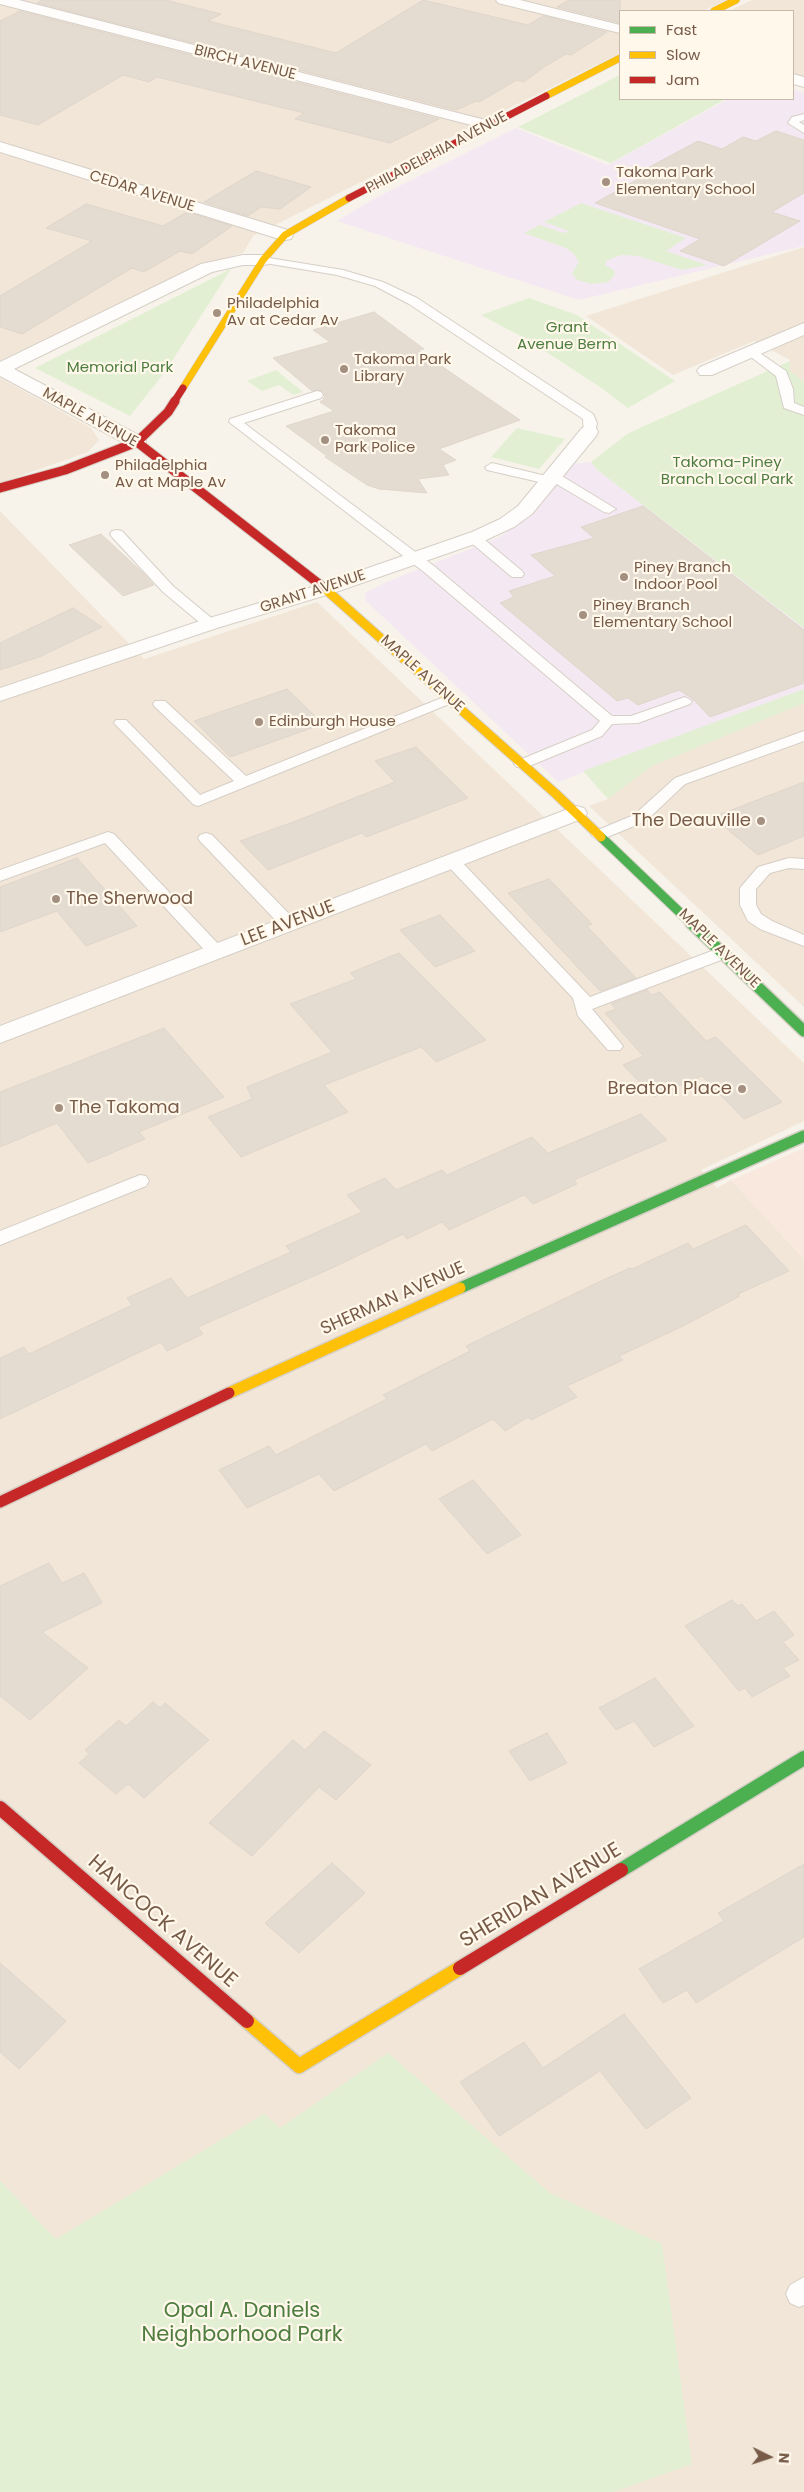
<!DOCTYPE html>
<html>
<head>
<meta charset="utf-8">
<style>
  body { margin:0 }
  #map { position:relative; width:804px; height:2492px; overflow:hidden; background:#f7f3ea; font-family:Poppins,sans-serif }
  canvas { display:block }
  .legend { position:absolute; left:619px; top:10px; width:175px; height:90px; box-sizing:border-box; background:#fff8eb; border:1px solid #c9b9aa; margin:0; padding:6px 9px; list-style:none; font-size:15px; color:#775b48 }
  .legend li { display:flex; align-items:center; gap:10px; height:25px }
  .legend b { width:25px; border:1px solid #c9b9aa }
  .north { position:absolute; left:744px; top:2432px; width:50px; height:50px; -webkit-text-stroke:4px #fff8eb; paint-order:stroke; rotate:94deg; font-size:14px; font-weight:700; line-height:20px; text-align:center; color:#775b48 }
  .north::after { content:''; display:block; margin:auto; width:18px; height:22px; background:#775b48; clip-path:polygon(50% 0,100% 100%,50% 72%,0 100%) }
</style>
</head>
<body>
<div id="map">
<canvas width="804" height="2492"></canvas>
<ul class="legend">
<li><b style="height:6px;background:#4caf50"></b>Fast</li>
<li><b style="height:6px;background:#ffc107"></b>Slow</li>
<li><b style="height:6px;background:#c62828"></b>Jam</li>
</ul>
<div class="north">N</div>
</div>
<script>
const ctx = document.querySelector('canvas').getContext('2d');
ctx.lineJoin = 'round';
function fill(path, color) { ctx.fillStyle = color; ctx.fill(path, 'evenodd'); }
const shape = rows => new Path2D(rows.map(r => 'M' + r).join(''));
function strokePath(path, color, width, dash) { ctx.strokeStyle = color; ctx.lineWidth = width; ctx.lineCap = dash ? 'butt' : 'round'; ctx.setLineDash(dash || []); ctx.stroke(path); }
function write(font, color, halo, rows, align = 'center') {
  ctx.font = font + ' Poppins,sans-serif'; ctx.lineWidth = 4.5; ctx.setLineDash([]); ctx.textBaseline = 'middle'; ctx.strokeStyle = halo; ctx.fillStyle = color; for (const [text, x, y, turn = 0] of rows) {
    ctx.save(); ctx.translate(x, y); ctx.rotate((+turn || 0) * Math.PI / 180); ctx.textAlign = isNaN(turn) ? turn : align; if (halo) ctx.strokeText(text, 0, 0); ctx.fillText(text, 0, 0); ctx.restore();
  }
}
const residential = shape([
  [0,0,726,0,703,11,620,11,620,53,253,236,243,253,193,267,9,358,0,366],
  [752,0,804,0,804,79,793,76,793,11,729,11],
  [804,247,804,382,790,371,790,360,754,341,673,375,586,316],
  [0,378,91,428,99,440,88,452,0,483],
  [0,511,144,659,317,602,804,1063,804,1121,701,1170,717,1188,731,1180,804,1259,804,2492,0,2492],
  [804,703,804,1007,589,806,608,799,652,766]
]);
const commercial = shape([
  [804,1148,804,1259,731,1180]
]);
const education = shape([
  [793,89,804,93,804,246,579,300,337,221,375,198,516,128,608,165,728,99,793,99],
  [591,462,596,469,804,628,804,689,558,782,366,601,365,593,384,583,500,537,534,509,571,464]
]);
const green = shape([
  [620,75,620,99,726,99,611,163,518,127],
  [581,203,686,238,666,251,707,265,682,270,638,256,621,255,606,261,605,265,614,270,615,275,608,282,592,284,577,280,572,273,579,262,574,254,566,248,524,233,540,225,564,233,569,231,544,222],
  [231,269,165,372,130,416,35,368],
  [529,298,577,315,675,381,628,408,600,387,528,340,481,315],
  [790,361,790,371,804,382,804,628,596,469,591,462,627,434,642,427],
  [276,370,303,392,293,395,279,385,262,391,247,381],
  [517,428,565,439,539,469,491,457],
  [804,689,804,703,652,766,608,799,583,771],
  [388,2053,550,2193,662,2244,692,2464,613,2492,0,2492,0,2181,56,2239,264,2114,280,2128]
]);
const building = shape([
  [42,0,165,0,221,14,208,21,336,53,423,0,528,25,543,16,607,32,571,55,566,54,544,67,524,82,517,80,479,102,476,101,456,110,37,3,42,0],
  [569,0,620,0,620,23,557,7,569,0],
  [20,11,439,119,390,143,295,119,304,113,157,77,149,82,123,75,38,125,0,115,0,21,20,11],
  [776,131,804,140,804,193,772,212,800,221,724,266,680,251,700,239,595,203,649,173,642,171,698,141,722,149,743,137,756,141,776,131],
  [256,171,311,187,280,209,261,207,248,216,204,202,256,171],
  [86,204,163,226,187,212,232,226,192,254,180,251,144,272,132,268,22,334,0,327,0,296,92,241,46,228,86,204],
  [374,312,424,349,418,350,520,420,439,449,456,460,443,465,449,475,418,479,427,493,379,489,367,485,325,457,327,456,286,426,334,411,320,402,323,400,325,396,323,391,312,391,273,358,330,342,313,330,374,312],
  [643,506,804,630,804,683,710,717,693,699,679,690,638,705,628,698,617,701,500,603,514,597,509,591,555,576,531,555,594,538,581,527,643,506],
  [101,534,143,573,154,585,123,596,69,545,101,534],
  [73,608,102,627,39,657,0,670,0,643,73,608],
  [287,689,323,724,230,757,194,721,287,689],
  [416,747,468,798,366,837,362,833,268,870,240,841,296,821,395,782,375,761,416,747],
  [804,782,804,836,758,855,713,817,804,782],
  [77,858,137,926,86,946,57,911,0,932,0,887,77,858],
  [549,879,592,924,587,926,636,978,600,991,508,893,549,879],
  [440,915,475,951,435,967,400,930,440,915],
  [399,953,486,1040,436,1062,421,1047,324,1085,348,1112,241,1157,208,1117,252,1099,247,1087,332,1052,290,1004,356,979,350,973,399,953],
  [647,990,652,995,660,992,706,1041,716,1037,782,1102,744,1119,702,1076,654,1097,623,1065,643,1056,605,1013,616,1009,611,1004,647,990],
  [164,1028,224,1097,139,1132,145,1139,88,1163,57,1123,0,1147,0,1092,164,1028],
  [641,1114,667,1140,574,1180,577,1184,533,1204,524,1195,449,1230,442,1222,407,1239,403,1234,332,1268,198,1327,203,1334,167,1351,161,1342,0,1419,0,1358,24,1347,29,1354,132,1305,127,1298,171,1278,187,1298,291,1252,286,1246,362,1212,347,1195,385,1178,396,1190,442,1170,447,1175,532,1137,548,1153,641,1114],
  [746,1225,789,1271,738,1294,740,1296,683,1326,619,1356,623,1360,567,1386,577,1397,531,1420,528,1417,505,1431,493,1419,432,1451,426,1444,334,1491,319,1474,247,1508,219,1470,269,1446,276,1455,387,1399,383,1395,470,1351,466,1346,603,1280,630,1268,632,1269,688,1243,693,1249,746,1225],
  [473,1480,521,1535,487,1554,439,1499,473,1480],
  [49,1563,62,1583,84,1573,102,1603,42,1632,88,1668,30,1720,0,1696,0,1586,49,1563],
  [732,1600,738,1606,742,1604,756,1621,774,1611,794,1635,783,1642,799,1660,783,1668,790,1676,752,1697,745,1688,739,1691,685,1626,732,1600],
  [655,1678,694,1726,654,1747,634,1721,616,1730,599,1708,655,1678],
  [153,1702,160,1708,165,1703,209,1740,144,1798,128,1784,116,1794,79,1763,89,1754,85,1750,119,1720,126,1726,153,1702],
  [324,1731,371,1765,336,1800,319,1787,252,1856,209,1823,293,1740,305,1750,324,1731],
  [547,1733,567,1763,530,1781,509,1751,547,1733],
  [332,1863,365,1893,299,1953,265,1923,332,1863],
  [804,1864,804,1937,696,2003,687,1990,663,2003,639,1969,724,1921,718,1913,804,1864],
  [0,1963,66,2021,19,2069,0,2052,0,1963],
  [624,2014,691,2098,646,2129,600,2071,499,2136,460,2082,524,2042,543,2068,624,2014]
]);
const lane = shape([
  [804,114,804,120,799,122,804,125,804,133,788,123,792,117,804,114],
  [263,257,343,270,383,282,417,298,593,414,597,423,595,432,589,436,584,435,583,419,409,304,375,286,337,275,259,262,257,260,263,257],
  [751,347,786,371,793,389,794,403,804,407,804,415,784,408,776,376,747,354,745,351,751,347],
  [317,391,321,392,323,395,321,398,244,423,434,566,612,716,631,716,685,697,692,701,690,704,638,723,612,724,602,736,527,767,517,767,514,764,517,761,592,730,600,721,424,572,229,422,230,419,317,391],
  [492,463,546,476,552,472,557,473,616,509,609,513,604,512,553,482,548,484,487,470,485,467,492,463],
  [117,530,122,531,173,586,215,621,217,624,215,627,205,627,163,592,112,537,110,534,112,531,117,530],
  [474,534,479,535,522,571,524,574,522,577,512,577,469,541,467,538,469,535,474,534],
  [449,695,456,699,454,702,198,806,193,804,114,723,116,720,126,720,200,795,234,781,155,707,153,704,155,701,165,701,246,776,449,695],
  [804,731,804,741,685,784,646,821,605,838,599,840,591,835,593,832,634,815,675,778,804,731],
  [108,832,114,834,222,948,224,952,222,956,210,956,105,843,0,881,0,870,108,832],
  [206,833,212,835,295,920,297,924,295,928,283,928,200,841,198,838,200,835,206,833],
  [452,856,458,858,590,997,717,949,729,949,731,953,729,957,592,1009,623,1046,620,1050,608,1050,578,1016,573,998,446,864,444,861,446,858,452,856],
  [789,858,804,859,804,869,789,868,770,873,756,889,756,905,761,914,772,921,804,935,804,946,760,929,748,921,740,905,740,888,758,867,789,858],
  [140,1175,146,1176,149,1181,146,1186,0,1245,0,1231,140,1175],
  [804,2277,804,2305,799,2307,790,2303,786,2294,790,2285,804,2277]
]);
const street = shape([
  [0,0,19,0,493,122,496,125,493,128,483,128,0,4,0,0],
  [496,0,520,0,620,25,620,33,498,3,496,0],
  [793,74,804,77,804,87,793,84,793,74],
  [0,142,291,231,293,235,291,239,285,240,279,239,0,152,0,142],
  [243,255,263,255,269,256,271,260,269,264,263,265,243,265,212,272,14,369,144,438,146,442,144,446,130,446,0,376,0,362,201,264,243,255],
  [804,323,804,335,712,375,700,375,697,371,700,367,804,323],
  [589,426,596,428,598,432,596,436,532,514,514,527,486,540,333,593,217,628,0,701,0,688,203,620,319,585,472,532,500,519,518,506,582,428,589,426],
  [576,806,584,808,587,813,584,818,0,1043,0,1026,576,806]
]);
const fastFar2 = shape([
  [601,837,693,925]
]);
const fastFar1 = shape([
  [691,923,804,1031],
  [460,1288,804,1136]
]);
const fast = shape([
  [621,1870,804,1758]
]);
const slowFar3 = shape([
  [714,11,736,0],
  [546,96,620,58],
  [183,388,263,260,285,235,349,198]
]);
const slowFar2 = shape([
  [323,587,556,794,601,837]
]);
const slowFar1 = shape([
  [229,1393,460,1288]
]);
const slow = shape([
  [247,2021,299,2066,460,1968]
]);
const jamFar3 = shape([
  [349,198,546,96],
  [174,402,183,388]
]);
const jamFar2 = shape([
  [137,442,323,587],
  [0,488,65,470,137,442,168,412,175,401]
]);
const jamFar1 = shape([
  [0,1502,229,1393]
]);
const jam = shape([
  [0,1808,247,2021],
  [460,1968,621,1870]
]);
const markers = [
  [606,182,5,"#a49081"],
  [217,313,5,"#a49081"],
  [344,369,5,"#a49081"],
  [325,440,5,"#a49081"],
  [105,475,5,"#a49081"],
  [624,577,5,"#a49081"],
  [583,615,5,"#a49081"],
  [259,722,5,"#a49081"],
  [761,821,5,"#a49081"],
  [56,899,5,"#a49081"],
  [742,1089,5,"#a49081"],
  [59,1108,5,"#a49081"]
];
const farStreetnames = [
  ["BIRCH AVENUE",245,63,14],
  ["PHILADELPHIA AVENUE",437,153,-28],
  ["CEDAR AVENUE",142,192,17],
  ["MAPLE AVENUE",90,418,29],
  ["GRANT AVENUE",313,592,-18],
  ["MAPLE AVENUE",422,674,42],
  ["MAPLE AVENUE",719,949,44]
];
const farPoinames = [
  ["Takoma Park",616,173],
  ["Elementary School",616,190],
  ["Philadelphia",227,304],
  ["Av at Cedar Av",227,321],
  ["Takoma Park",354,360],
  ["Library",354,377],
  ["Takoma",335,431],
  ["Park Police",335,448],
  ["Philadelphia",115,466],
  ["Av at Maple Av",115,483],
  ["Piney Branch",634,568],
  ["Indoor Pool",634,585],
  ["Piney Branch",593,606],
  ["Elementary School",593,623],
  ["Edinburgh House",269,722]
];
const farParknames = [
  ["Grant",567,328],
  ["Avenue Berm",567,345],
  ["Memorial Park",120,368],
  ["Takoma-Piney",727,463],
  ["Branch Local Park",727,480]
];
const poiNames = [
  ["The Deauville",751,821],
  ["The Sherwood",66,899,"left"],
  ["Breaton Place",732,1089],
  ["The Takoma",69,1108,"left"]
];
const streetNames = [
  ["LEE AVENUE",288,924,-21],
  ["SHERMAN AVENUE",393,1299,-24]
];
const nearStreetnames = [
  ["SHERIDAN AVENUE",541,1896,-31],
  ["HANCOCK AVENUE",162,1922,41]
];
const nearParknames = [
  ["Opal A. Daniels",242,2312],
  ["Neighborhood Park",242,2336]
];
fill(residential, '#f1e6d7');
fill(commercial, '#f8e8dd');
fill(education, '#f4e9f3');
fill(green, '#e2efd3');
fill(building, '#e4dbd1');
strokePath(building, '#e0d6cb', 1);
strokePath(lane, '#d6cfc6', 2);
strokePath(street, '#d6cfc6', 2);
strokePath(fastFar2, '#d6cfc6', 11);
strokePath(fastFar1, '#d6cfc6', 14);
strokePath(fast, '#d6cfc6', 17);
strokePath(slowFar3, '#d6cfc6', 8);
strokePath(slowFar2, '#d6cfc6', 11);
strokePath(slowFar1, '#d6cfc6', 14);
strokePath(slow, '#d6cfc6', 17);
strokePath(jamFar3, '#d6cfc6', 8);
strokePath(jamFar2, '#d6cfc6', 11);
strokePath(jamFar1, '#d6cfc6', 14);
strokePath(jam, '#d6cfc6', 17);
fill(lane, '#fefdfc');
fill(street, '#fefdfc');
strokePath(fastFar2, '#4caf50', 9);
strokePath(fastFar1, '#4caf50', 11);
strokePath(fast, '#4caf50', 14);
strokePath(slowFar3, '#ffc107', 7);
strokePath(slowFar2, '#ffc107', 9);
strokePath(slowFar1, '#ffc107', 11);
strokePath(slow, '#ffc107', 14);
strokePath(jamFar3, '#c62828', 7);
strokePath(jamFar2, '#c62828', 9);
strokePath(jamFar1, '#c62828', 11);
strokePath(jam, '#c62828', 14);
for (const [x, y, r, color] of markers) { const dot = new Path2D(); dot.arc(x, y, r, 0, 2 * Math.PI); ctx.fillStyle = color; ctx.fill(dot); strokePath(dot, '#fff8eb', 2); }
write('15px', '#775b48', '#fff8eb', farStreetnames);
write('15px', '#775b48', '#fff8eb', farPoinames, 'left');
write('15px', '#4e7d3f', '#fff8eb', farParknames);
write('18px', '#775b48', '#fff8eb', poiNames, 'right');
write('18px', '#775b48', '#fff8eb', streetNames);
write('21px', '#775b48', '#fff8eb', nearStreetnames);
write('21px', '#4e7d3f', '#fff8eb', nearParknames);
</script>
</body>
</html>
